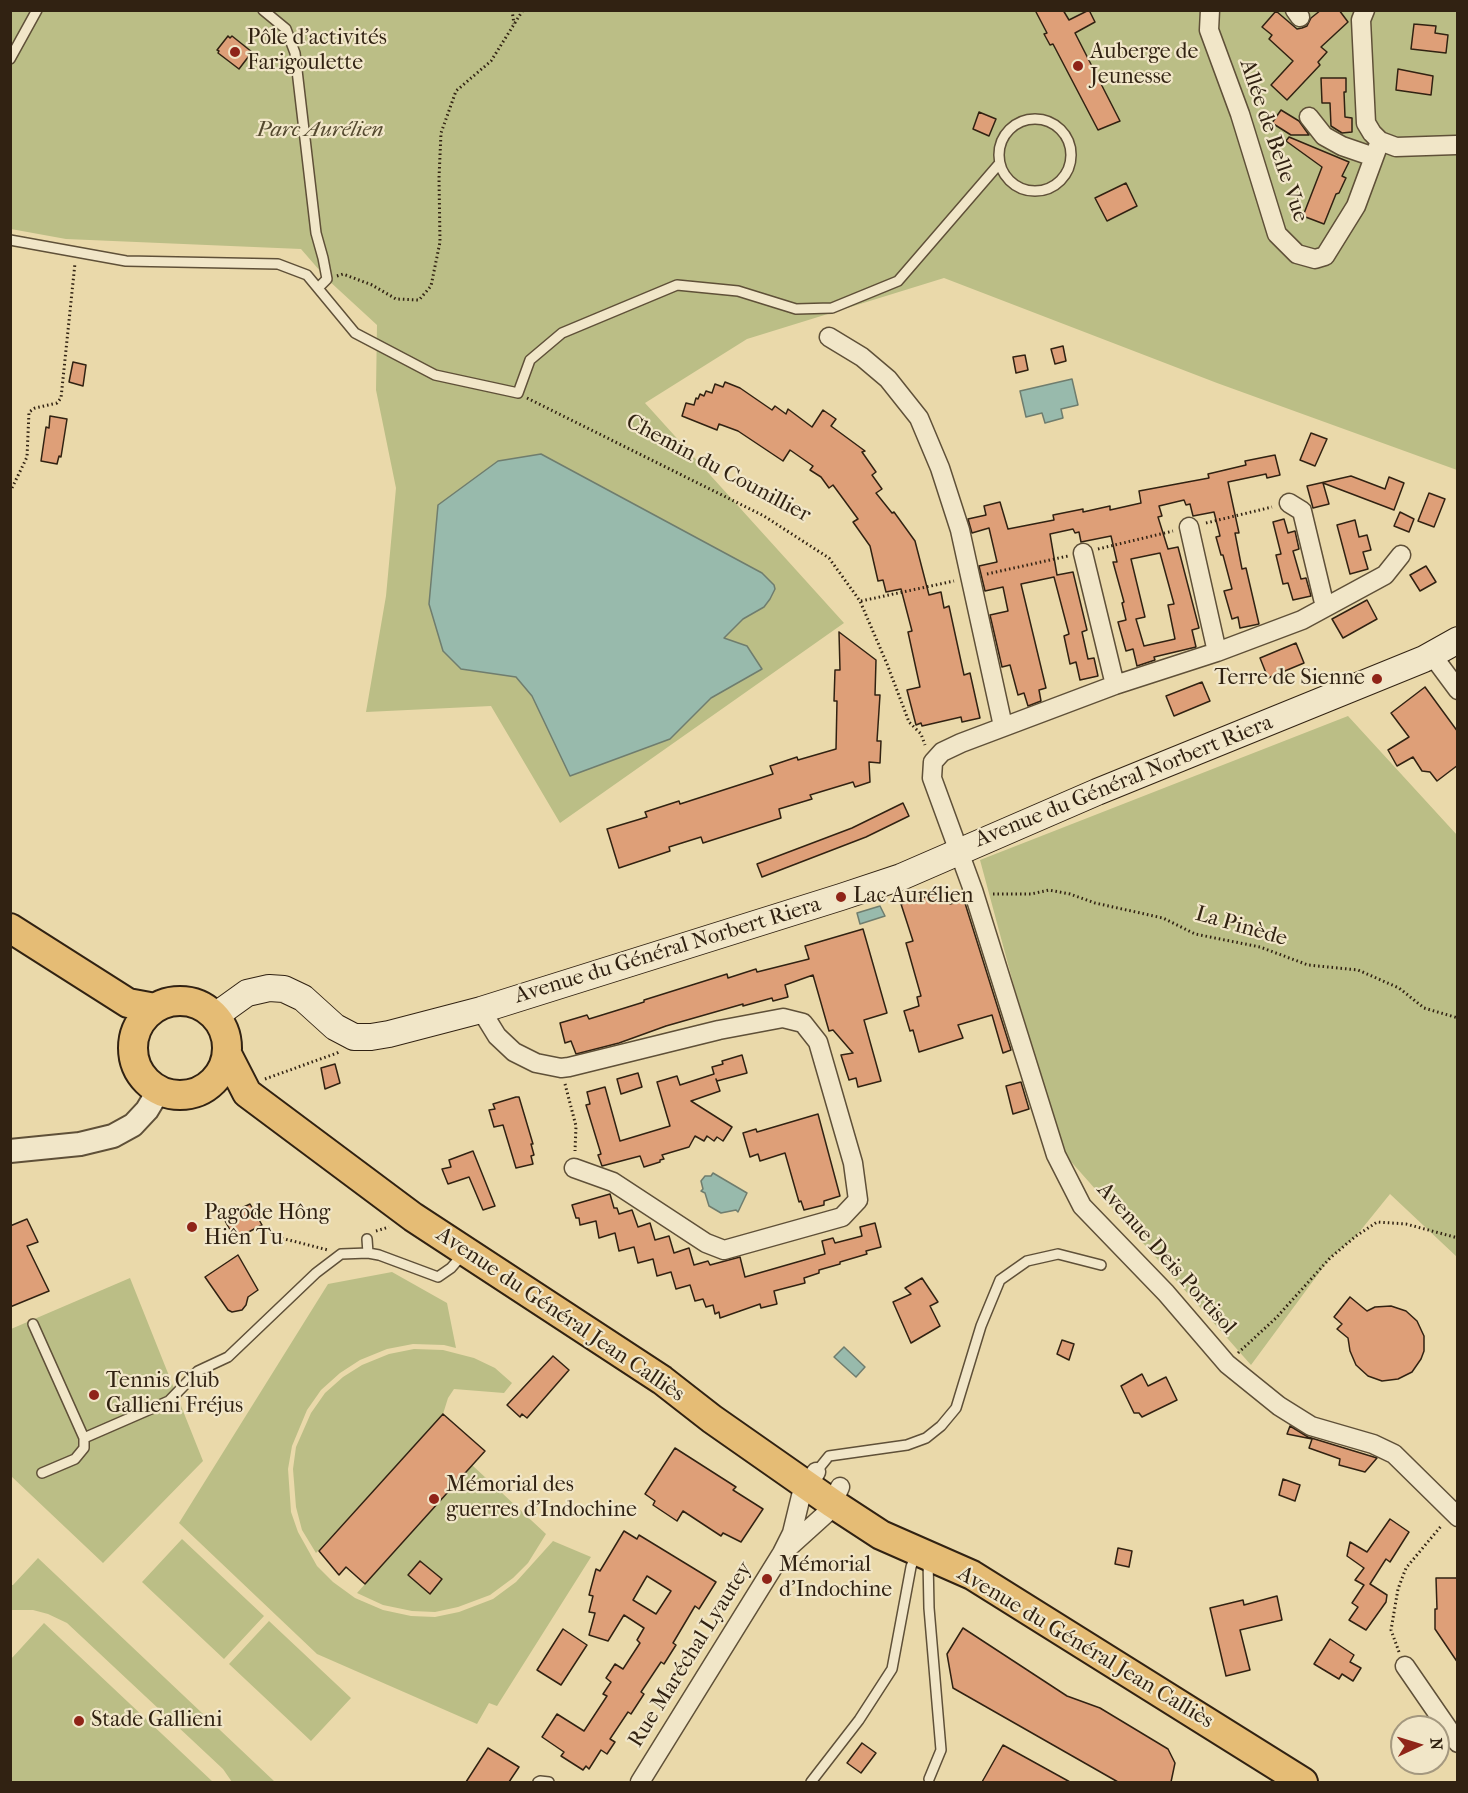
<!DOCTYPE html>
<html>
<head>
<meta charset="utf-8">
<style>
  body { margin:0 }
  #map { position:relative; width:1468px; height:1793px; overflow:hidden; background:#ead9aa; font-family:"IM FELL French Canon",serif }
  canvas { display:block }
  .frame { position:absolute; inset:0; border:12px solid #312212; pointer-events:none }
  .north { position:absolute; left:1390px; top:1715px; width:60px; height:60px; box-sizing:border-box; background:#f1e6c8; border:2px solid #a4987f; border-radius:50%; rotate:86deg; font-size:16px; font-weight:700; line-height:24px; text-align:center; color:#312212 }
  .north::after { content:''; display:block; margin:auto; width:21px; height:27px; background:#8f2418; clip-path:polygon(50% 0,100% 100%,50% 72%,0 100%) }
</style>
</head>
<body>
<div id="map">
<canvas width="1468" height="1793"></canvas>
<div class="frame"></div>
<div class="north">N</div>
</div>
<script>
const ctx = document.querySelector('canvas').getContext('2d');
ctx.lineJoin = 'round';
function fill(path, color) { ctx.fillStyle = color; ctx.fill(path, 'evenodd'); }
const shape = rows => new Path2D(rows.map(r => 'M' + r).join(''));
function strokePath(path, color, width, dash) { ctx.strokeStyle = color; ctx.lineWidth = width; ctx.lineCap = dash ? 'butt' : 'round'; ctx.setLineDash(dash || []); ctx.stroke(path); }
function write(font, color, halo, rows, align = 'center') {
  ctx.font = font + ' "IM FELL French Canon",serif'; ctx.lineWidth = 4.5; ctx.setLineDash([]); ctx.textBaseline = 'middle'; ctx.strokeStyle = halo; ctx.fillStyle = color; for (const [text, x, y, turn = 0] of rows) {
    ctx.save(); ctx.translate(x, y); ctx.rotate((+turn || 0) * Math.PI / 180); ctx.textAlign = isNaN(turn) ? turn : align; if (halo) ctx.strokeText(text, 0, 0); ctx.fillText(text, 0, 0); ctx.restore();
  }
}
const green = shape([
  [10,11,1457,11,1457,470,1217,383,944,278,747,339,645,403,844,623,560,823,491,706,366,712,386,596,396,488,376,390,377,325,327,279,301,249,66,239,11,229],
  [1348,716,1457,835,1457,1257,1390,1194,1356,1236,1330,1258,1251,1365,1066,1156,1015,990,980,860],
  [392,1272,447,1303,456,1348,444,1345,413,1344,387,1349,360,1360,340,1373,321,1390,307,1410,292,1446,288,1469,291,1512,298,1532,317,1566,333,1582,355,1598,383,1610,411,1616,435,1617,459,1612,493,1599,516,1582,553,1541,591,1557,497,1706,489,1703,477,1724,317,1654,179,1523,328,1284],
  [130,1278,203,1461,103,1563,11,1476,11,1329],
  [414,1349,443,1350,474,1358,495,1368,512,1383,504,1393,454,1389,448,1398,443,1414,316,1553,302,1530,296,1507,293,1469,296,1447,311,1413,325,1393,343,1377,362,1365,389,1354],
  [472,1465,546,1534,528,1563,513,1578,490,1595,458,1607,435,1612,412,1611,383,1605,357,1593],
  [182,1539,264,1616,224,1659,142,1582],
  [38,1558,275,1782,232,1782,223,1769,67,1623,48,1614,33,1610,11,1610,11,1585,13,1585],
  [269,1621,351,1698,311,1741,229,1664],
  [44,1623,213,1782,11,1782,11,1659]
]);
const water = shape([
  [1072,379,1078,405,1061,409,1063,418,1045,423,1042,413,1026,417,1020,391,1072,379],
  [541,454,762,573,774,585,775,589,770,599,764,607,743,619,724,638,747,646,762,669,711,698,670,739,570,776,532,696,516,677,461,669,443,651,429,604,438,505,498,461,541,454],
  [880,906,885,916,860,924,857,913,880,906],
  [713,1173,747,1193,738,1212,736,1210,721,1213,709,1206,705,1193,701,1191,703,1189,701,1181,705,1176,711,1176,713,1173],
  [844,1347,865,1367,856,1377,834,1357,844,1347]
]);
const building = shape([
  [1035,10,1063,10,1069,20,1089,10,1095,22,1075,33,1120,121,1098,130,1053,44,1050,45,1044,34,1047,33,1035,10],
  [1321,10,1339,10,1348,22,1321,47,1327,52,1318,62,1320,65,1287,100,1271,85,1293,61,1269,39,1272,35,1262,27,1276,11,1297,29,1302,28,1307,26,1311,18,1321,10],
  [1414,24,1436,26,1435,33,1448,35,1446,53,1411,49,1414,24],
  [228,36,230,38,232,36,252,52,239,69,218,53,219,51,217,50,228,36],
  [1398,69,1433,76,1431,95,1396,90,1398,69],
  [1321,78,1346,78,1346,92,1344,92,1345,117,1352,118,1352,132,1342,133,1331,126,1330,103,1322,103,1321,78],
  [1281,110,1299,121,1309,135,1291,135,1272,123,1281,110],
  [979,112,996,119,989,136,973,129,979,112],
  [1289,137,1349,162,1342,176,1346,178,1339,193,1336,194,1324,224,1303,216,1322,167,1286,141,1289,137],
  [1126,183,1137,206,1107,221,1095,198,1126,183],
  [1063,346,1066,361,1055,364,1051,349,1063,346],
  [1025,355,1028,370,1016,373,1013,357,1025,355],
  [73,362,86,365,83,386,69,382,73,362],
  [725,382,740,388,772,410,775,406,786,414,788,409,812,427,823,410,836,419,831,426,865,451,862,452,876,472,872,475,882,489,876,493,892,513,894,512,915,541,929,595,941,592,944,608,949,606,964,675,970,673,980,718,962,722,961,717,922,726,921,723,916,725,907,690,920,687,908,632,912,631,901,589,886,592,883,580,878,581,870,546,853,522,858,519,833,485,829,488,821,477,810,470,813,466,790,450,783,461,738,431,719,424,717,430,682,416,686,403,694,405,696,398,698,399,700,394,704,396,706,391,712,393,715,384,723,387,725,382],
  [50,416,67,419,61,457,59,456,57,464,41,461,46,427,49,428,50,416],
  [1311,433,1327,439,1315,466,1300,460,1311,433],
  [1275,455,1280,475,1267,478,1266,474,1228,482,1239,533,1235,533,1242,569,1246,568,1259,624,1240,628,1238,617,1232,619,1224,591,1232,589,1223,555,1221,555,1216,537,1220,536,1214,512,1193,516,1190,504,1186,505,1184,500,1159,506,1162,516,1158,517,1168,549,1178,547,1199,628,1192,630,1196,647,1154,657,1155,660,1137,666,1133,649,1126,651,1118,622,1126,620,1122,603,1124,602,1113,562,1117,562,1111,536,1081,542,1079,532,1075,533,1073,529,1050,534,1057,575,1073,572,1087,630,1082,632,1088,659,1094,658,1098,676,1080,680,1076,662,1070,664,1064,636,1069,634,1054,577,1021,584,1046,688,1039,690,1041,701,1028,706,1024,693,1018,695,1010,665,1002,667,990,615,1008,611,1003,587,985,591,979,566,997,562,989,528,972,533,968,519,986,515,984,506,1000,502,1008,529,1054,520,1053,515,1083,509,1083,512,1110,506,1110,510,1141,503,1139,491,1209,478,1208,474,1246,465,1245,461,1275,455],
  [1160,553,1174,604,1168,605,1175,639,1144,646,1136,619,1145,617,1131,559,1160,553],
  [1351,476,1385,489,1389,477,1404,483,1394,510,1323,483,1329,504,1313,508,1307,486,1351,476],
  [1429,493,1445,499,1434,527,1418,521,1429,493],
  [1400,512,1414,519,1409,532,1394,526,1400,512],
  [1284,519,1288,533,1295,531,1299,549,1293,551,1301,579,1306,578,1311,596,1293,600,1288,583,1283,584,1276,555,1281,554,1273,522,1284,519],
  [1355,520,1359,537,1367,535,1371,550,1363,552,1368,569,1350,574,1337,525,1355,520],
  [1426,566,1436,582,1420,591,1410,575,1426,566],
  [1367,600,1377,619,1343,638,1332,619,1367,600],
  [839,632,876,660,875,695,880,695,877,741,881,741,880,763,869,762,870,782,855,787,853,782,810,795,812,799,779,809,781,818,703,843,701,837,669,847,670,851,619,868,607,829,647,817,645,812,679,801,680,804,773,774,770,766,797,757,798,760,836,749,837,701,834,701,835,670,840,670,839,632],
  [1296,643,1304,663,1268,678,1260,658,1296,643],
  [1202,682,1210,701,1174,716,1166,696,1202,682],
  [1425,687,1458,732,1458,765,1437,781,1430,772,1422,771,1413,757,1397,766,1388,750,1409,737,1391,713,1425,687],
  [903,803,909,816,866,837,762,877,757,864,852,828,903,803],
  [947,891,950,904,964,900,1011,1050,1003,1053,992,1015,958,1025,963,1038,919,1052,913,1030,910,1031,904,1011,919,1006,917,997,921,996,906,943,913,941,901,904,947,891],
  [863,929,887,1013,864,1020,881,1081,858,1087,856,1078,849,1080,841,1055,853,1053,833,1030,829,1031,813,975,785,985,788,997,773,1001,772,998,743,1006,743,1004,666,1026,619,1043,576,1054,571,1041,565,1043,560,1023,587,1015,589,1019,602,1015,644,1002,644,1000,727,974,728,978,756,969,757,972,809,959,805,946,863,929],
  [742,1055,747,1073,717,1081,716,1079,720,1091,691,1101,732,1127,723,1141,717,1137,714,1141,707,1136,704,1141,695,1136,689,1147,662,1155,664,1159,660,1160,660,1162,644,1167,640,1156,602,1166,598,1155,601,1154,586,1105,590,1104,587,1092,605,1087,620,1141,670,1126,657,1082,677,1076,680,1085,714,1074,712,1067,723,1064,722,1061,742,1055],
  [335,1064,340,1083,325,1089,321,1068,335,1064],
  [638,1073,642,1087,621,1094,617,1079,638,1073],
  [1021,1082,1029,1109,1013,1114,1006,1086,1021,1082],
  [516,1097,519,1097,533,1144,531,1144,534,1155,531,1156,533,1164,516,1168,503,1125,494,1127,489,1110,495,1109,493,1104,516,1097],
  [818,1114,840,1196,824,1201,824,1205,804,1210,801,1201,799,1202,785,1153,760,1161,758,1154,750,1157,743,1133,756,1129,757,1132,818,1114],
  [473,1151,495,1206,483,1210,469,1177,448,1184,442,1169,451,1167,449,1160,473,1151],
  [610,1194,614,1208,617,1208,619,1214,632,1210,638,1227,650,1223,655,1240,669,1236,674,1253,689,1248,694,1265,708,1261,710,1265,740,1257,745,1277,825,1254,822,1241,833,1238,835,1243,862,1236,860,1227,875,1223,881,1247,866,1251,867,1254,840,1262,840,1264,819,1270,819,1273,804,1278,805,1283,774,1291,777,1304,761,1308,760,1304,720,1318,719,1312,715,1314,713,1305,706,1307,703,1299,695,1301,690,1285,676,1289,671,1272,657,1276,653,1259,638,1263,634,1247,619,1251,615,1233,599,1238,596,1221,580,1225,579,1218,576,1218,572,1205,610,1194],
  [250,1204,262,1225,235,1239,223,1217,250,1204],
  [27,1219,38,1242,27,1246,49,1291,10,1307,10,1226,27,1219],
  [238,1255,258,1290,248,1297,246,1305,242,1310,232,1312,228,1310,205,1277,238,1255],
  [922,1278,938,1302,930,1306,940,1326,911,1343,893,1302,911,1294,905,1288,922,1278],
  [1350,1297,1367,1311,1375,1307,1391,1306,1406,1311,1417,1321,1424,1336,1424,1351,1421,1359,1412,1372,1398,1379,1382,1381,1368,1376,1356,1365,1350,1351,1348,1338,1337,1329,1342,1324,1334,1317,1350,1297],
  [1062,1340,1074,1344,1069,1360,1057,1354,1062,1340],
  [553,1356,569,1370,527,1418,522,1414,520,1417,507,1405,553,1356],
  [1142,1374,1148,1386,1166,1377,1177,1400,1142,1417,1139,1413,1134,1413,1121,1386,1142,1374],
  [443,1414,485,1451,365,1584,346,1567,339,1575,319,1551,443,1414],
  [1290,1426,1308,1437,1377,1458,1365,1472,1339,1465,1340,1459,1309,1448,1312,1439,1287,1434,1290,1426],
  [675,1448,736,1487,733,1490,763,1509,741,1542,723,1533,721,1536,683,1511,677,1521,653,1505,655,1501,645,1494,675,1448],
  [1283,1479,1300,1485,1295,1501,1279,1495,1283,1479],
  [1390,1519,1409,1532,1390,1562,1386,1559,1370,1584,1387,1595,1386,1602,1366,1630,1349,1620,1358,1607,1352,1603,1364,1585,1355,1580,1364,1568,1347,1556,1350,1542,1367,1552,1390,1519],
  [624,1531,637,1539,639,1535,716,1582,699,1609,695,1606,673,1643,676,1645,664,1664,661,1662,641,1692,644,1694,631,1714,628,1712,610,1739,615,1742,607,1754,601,1750,589,1769,586,1766,583,1770,561,1756,564,1752,542,1737,557,1714,584,1731,607,1696,603,1694,611,1682,606,1678,615,1664,623,1669,640,1643,637,1640,644,1628,624,1615,608,1641,589,1635,595,1613,589,1612,593,1596,589,1595,596,1569,600,1571,624,1531],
  [647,1576,671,1591,656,1614,633,1600,647,1576],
  [1118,1548,1132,1551,1129,1567,1115,1564,1118,1548],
  [420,1561,442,1579,430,1594,408,1575,420,1561],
  [1436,1578,1458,1578,1458,1663,1435,1629,1435,1609,1437,1609,1436,1578],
  [1277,1596,1282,1620,1240,1630,1250,1670,1226,1676,1210,1608,1243,1600,1244,1605,1277,1596],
  [963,1628,1067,1696,1100,1708,1168,1749,1175,1763,1171,1782,1118,1782,953,1688,947,1654,963,1628],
  [563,1629,587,1645,561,1685,537,1670,563,1629],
  [1330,1639,1354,1655,1350,1662,1361,1668,1353,1681,1342,1674,1339,1679,1314,1664,1330,1639],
  [862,1743,876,1753,861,1773,847,1763,862,1743],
  [1003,1745,1070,1782,982,1782,1003,1745],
  [488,1748,519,1767,509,1782,466,1782,488,1748]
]);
const path = shape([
  [512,10,514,24],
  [337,276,343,274,372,285,396,299,419,300,431,286,440,242,439,178,441,133,456,91,491,61,523,10],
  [527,398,764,516,829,558,860,601,887,664,909,722,921,734,925,745],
  [10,492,27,457,29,412,35,408,57,403,61,398,75,263],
  [1206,523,1272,507],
  [1098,549,1173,531],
  [987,574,1068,556],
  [861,601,954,581],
  [993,894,1031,894,1049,890,1070,894,1095,903,1163,918,1195,934,1260,947,1308,965,1358,970,1399,988,1424,1008,1458,1018],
  [265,1079,337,1053,340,1051],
  [565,1084,576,1126,575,1151],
  [376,1231,389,1227],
  [273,1236,328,1250],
  [1238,1353,1276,1318,1330,1258,1356,1236,1377,1222,1406,1224,1458,1238],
  [1399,1652,1391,1630,1398,1589,1406,1568,1442,1525]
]);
const service = shape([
  [263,10,286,29,295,53,316,233,323,258,327,279,318,288],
  [10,59,37,10],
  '999 155a36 36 0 1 1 72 0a36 36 0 1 1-72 0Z',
  [10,240,126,261,278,264,307,275,355,333,435,375,518,393,530,360,562,333,677,285,738,291,796,309,832,308,898,281,999,164],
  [367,1239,368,1253],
  [33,1324,84,1438,84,1448,75,1459,42,1473],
  [84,1438,169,1401,198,1371,228,1357,316,1273,341,1254,368,1253,379,1255,438,1277,451,1268,464,1253],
  [816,1472,829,1456,907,1445,926,1438,941,1426,956,1408,981,1326,1000,1280,1027,1261,1058,1254,1101,1265],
  [928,1559,929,1608,941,1750,929,1779],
  [538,1782,540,1781,549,1782],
  [811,1782,859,1720,892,1669,911,1567,916,1553]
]);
const minor = shape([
  [1210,10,1209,30,1240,114,1277,234,1297,254,1315,259,1325,256,1356,206,1380,141],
  [1295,10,1300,17],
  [1365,10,1361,20,1366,123,1372,133,1380,141,1396,147,1456,145],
  [1309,117,1324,136,1342,146,1374,157],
  [829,337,862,357,888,379,919,418,940,468,960,530,1003,726],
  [1289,503,1302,511,1325,607],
  [1189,527,1217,652],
  [1083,553,1115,685],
  [1401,555,1385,575,1302,620,1217,652,1115,685,961,743,942,752,933,762,932,778,973,890,1056,1155,1082,1206,1166,1293,1227,1364,1279,1406,1311,1426,1373,1444,1394,1454,1458,1517],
  [1432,655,1458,690],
  [481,1010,497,1036,514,1052,536,1063,561,1068,569,1067,719,1030,783,1018,803,1023,818,1042,853,1163,858,1200,842,1217,724,1250,706,1243,613,1182,574,1168],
  [788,1548,829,1511,840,1487],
  [1405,1666,1458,1743],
  [640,1782,782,1553,792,1533,801,1496,816,1472]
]);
const tertiary = shape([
  [10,1151,80,1144,113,1136,133,1125,147,1110,159,1090]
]);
const secondary = shape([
  [215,1016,247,993,269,988,284,989,303,998,335,1027,354,1037,371,1037,389,1034,481,1010,841,897,901,877,1097,792,1424,659,1458,640]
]);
const primary = shape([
  [10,928,128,1003,155,1008],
  '133 1048a47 47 0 1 1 94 0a47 47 0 1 1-94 0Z',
  [227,1054,247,1093,413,1217,662,1380,712,1419,832,1503,881,1535,972,1575,1303,1782]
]);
const markers = [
  [235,52,6,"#8f2418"],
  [1078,66,6,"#8f2418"],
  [1377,679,6,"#8f2418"],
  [841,897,6,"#8f2418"],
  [192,1227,6,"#8f2418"],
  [94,1395,6,"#8f2418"],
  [434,1499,6,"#8f2418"],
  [767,1579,6,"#8f2418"],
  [79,1721,6,"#8f2418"]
];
const poiNames = [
  ["Pôle d'activités",247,39],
  ["Farigoulette",247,64],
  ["Auberge de",1090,53],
  ["Jeunesse",1090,78],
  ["Terre de Sienne",1365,679,"right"],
  ["Lac Aurélien",853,897],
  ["Pagode Hông",204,1214],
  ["Hiên Tu",204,1239],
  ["Tennis Club",106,1382],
  ["Gallieni Fréjus",106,1407],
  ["Mémorial des",446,1486],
  ["guerres d'Indochine",446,1511],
  ["Mémorial",779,1566],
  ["d'Indochine",779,1591],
  ["Stade Gallieni",91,1721]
];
const parkNames = [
  ["Parc Aurélien",320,131]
];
const streetNames = [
  ["Allée de Belle Vue",1273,141,71],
  ["Chemin du Counillier",718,469,28],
  ["Avenue du Général Norbert Riera",1124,782,-22],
  ["La Pinède",1241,927,16],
  ["Avenue du Général Norbert Riera",668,951,-17],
  ["Avenue Deis Portisol",1166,1259,48],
  ["Avenue du Général Jean Calliès",560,1315,34],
  ["Avenue du Général Jean Calliès",1085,1648,31],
  ["Rue Maréchal Lyautey",691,1655,-58]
];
fill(green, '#bbbe86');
fill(water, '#98baac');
strokePath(water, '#6f7d6e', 1.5);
fill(building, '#de9f78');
strokePath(building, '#312212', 1.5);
strokePath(service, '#5f5038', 12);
strokePath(minor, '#5f5038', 21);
strokePath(tertiary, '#5f5038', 26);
strokePath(secondary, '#312212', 28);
strokePath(primary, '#312212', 32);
strokePath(path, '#312212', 3, [1.5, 3]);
strokePath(service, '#f1e6c8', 9);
strokePath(minor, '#f1e6c8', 18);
strokePath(tertiary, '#f1e6c8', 22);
strokePath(secondary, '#f1e6c8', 26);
strokePath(primary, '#e5bc75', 28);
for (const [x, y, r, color] of markers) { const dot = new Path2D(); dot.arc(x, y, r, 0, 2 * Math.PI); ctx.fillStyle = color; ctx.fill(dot); strokePath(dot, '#f1e6c8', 2); }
write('22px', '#312212', '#f1e6c8', poiNames, 'left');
write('italic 22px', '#54492f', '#f1e6c8', parkNames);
write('22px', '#312212', '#f1e6c8', streetNames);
</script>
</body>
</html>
